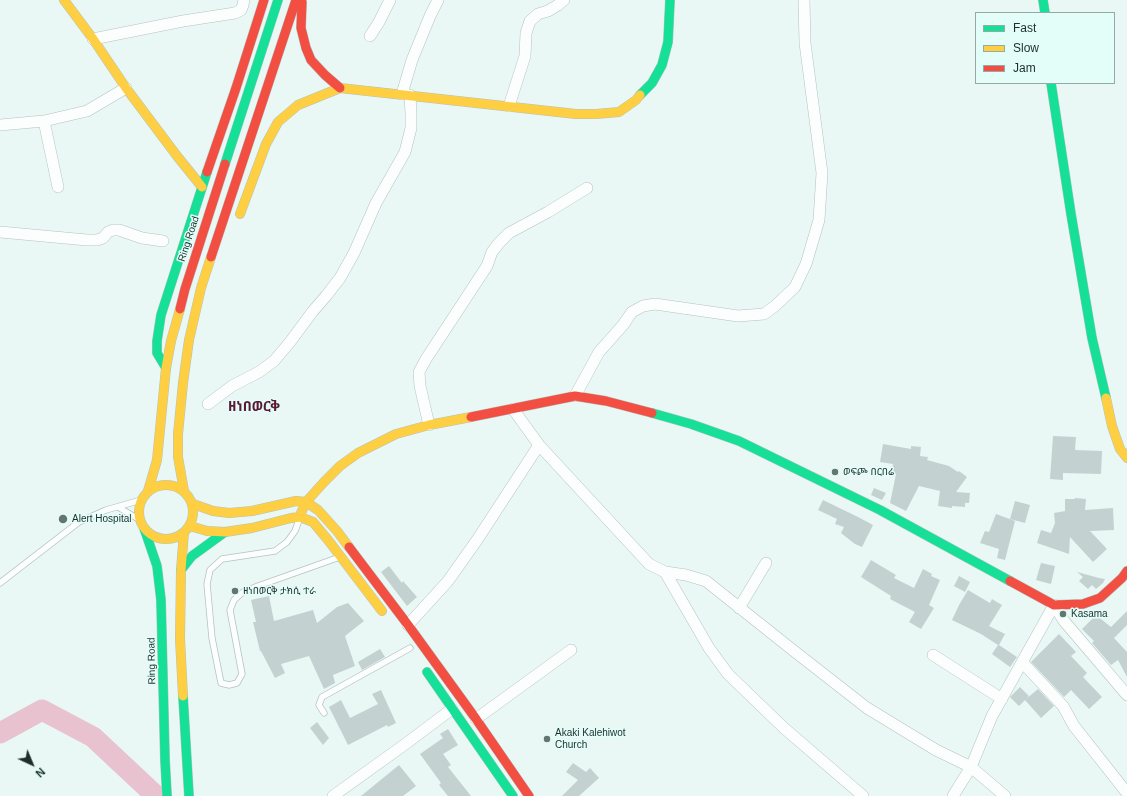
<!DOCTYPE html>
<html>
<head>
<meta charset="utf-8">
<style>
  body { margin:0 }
  #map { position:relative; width:1127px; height:796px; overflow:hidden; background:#e9f7f5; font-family:Helvetica,sans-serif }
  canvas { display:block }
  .legend { position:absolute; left:975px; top:12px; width:140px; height:72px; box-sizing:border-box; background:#e3fdf9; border:1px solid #94aaa7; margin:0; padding:5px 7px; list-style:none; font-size:12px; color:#1d2e2c }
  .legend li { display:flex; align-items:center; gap:8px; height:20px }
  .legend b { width:20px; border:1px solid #94aaa7 }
  .north { position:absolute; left:12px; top:744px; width:40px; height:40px; -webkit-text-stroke:3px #e3fdf9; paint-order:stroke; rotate:136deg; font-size:11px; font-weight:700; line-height:16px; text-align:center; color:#1d2e2c }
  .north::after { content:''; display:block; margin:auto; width:14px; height:18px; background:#1d2e2c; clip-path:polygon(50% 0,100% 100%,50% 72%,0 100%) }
</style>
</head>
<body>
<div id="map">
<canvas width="1127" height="796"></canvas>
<ul class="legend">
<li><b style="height:5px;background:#16e098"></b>Fast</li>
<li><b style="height:5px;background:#ffcf43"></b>Slow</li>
<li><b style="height:5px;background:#f24e42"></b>Jam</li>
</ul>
<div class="north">N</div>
</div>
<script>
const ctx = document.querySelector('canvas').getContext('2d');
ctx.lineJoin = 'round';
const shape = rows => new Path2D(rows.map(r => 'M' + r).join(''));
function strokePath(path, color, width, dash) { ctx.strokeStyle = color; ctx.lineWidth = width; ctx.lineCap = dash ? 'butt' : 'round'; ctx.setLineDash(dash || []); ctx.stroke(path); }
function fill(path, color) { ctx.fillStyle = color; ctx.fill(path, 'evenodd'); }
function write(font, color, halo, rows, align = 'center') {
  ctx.font = font + ' Helvetica,"Noto Sans Ethiopic",sans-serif'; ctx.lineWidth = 3; ctx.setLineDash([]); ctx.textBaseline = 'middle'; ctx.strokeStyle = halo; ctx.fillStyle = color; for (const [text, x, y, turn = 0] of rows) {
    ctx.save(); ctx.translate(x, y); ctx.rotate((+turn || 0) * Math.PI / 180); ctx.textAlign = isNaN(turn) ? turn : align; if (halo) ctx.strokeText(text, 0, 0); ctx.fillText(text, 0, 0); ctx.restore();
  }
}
const river = shape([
  [0,733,42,710,93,737,156,796]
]);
const building = shape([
  [1053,436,1076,437,1075,450,1102,451,1101,474,1063,473,1063,480,1050,479],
  [883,444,911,449,911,446,921,447,920,456,928,457,927,460,949,466,958,472,959,471,967,477,956,492,970,493,969,503,965,503,965,507,952,506,952,508,938,506,940,491,919,486,906,511,890,503,896,474,892,473,893,464,880,462],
  [874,488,886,493,882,500,871,495],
  [1075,498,1086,499,1085,510,1113,508,1114,530,1090,531,1107,549,1093,562,1070,537,1069,554,1037,543,1041,530,1051,533,1055,523,1054,513,1065,511,1065,499,1075,499],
  [823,500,858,517,873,525,862,547,855,544,841,533,844,527,835,524,837,519,818,510],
  [1015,501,1030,505,1025,523,1010,519],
  [996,514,1015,521,1005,560,997,558,999,549,980,543,985,531,989,532],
  [871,560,896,575,894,578,914,588,923,569,932,574,931,576,940,580,929,605,934,608,921,629,909,622,915,612,890,599,891,596,861,577],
  [1041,563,1055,566,1051,584,1036,580],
  [389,566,402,583,403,581,417,597,407,606,381,572],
  [1077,572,1099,578,1105,579,1103,583,1096,589,1092,585,1088,589,1079,581,1083,577],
  [959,576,970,582,965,592,954,586],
  [968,590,990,603,992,599,1002,605,989,626,1005,634,999,645,1017,657,1010,667,992,654,998,645,981,634,952,620,959,605],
  [269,596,274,621,313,610,317,623,337,607,348,603,364,621,345,636,355,666,333,675,335,683,324,689,309,656,281,664,285,673,275,678,261,651,260,651,253,622,256,622,251,600],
  [1127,611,1127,625,1114,638,1127,652,1127,677,1118,660,1111,665,1092,643,1094,641,1082,629,1096,615,1111,627],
  [1059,634,1076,652,1071,656,1087,673,1083,677,1102,697,1089,709,1071,690,1064,697,1031,662],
  [380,649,385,657,362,670,358,662],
  [1020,687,1029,696,1019,706,1010,697],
  [1038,689,1054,706,1041,718,1025,700],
  [381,690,396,723,388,727,387,725,348,745,329,707,341,700,350,718,378,704,372,694],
  [317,722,329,738,323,745,310,728],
  [448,729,458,745,443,754,451,765,448,767,471,796,448,796,439,785,441,783,420,754,443,738,440,734],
  [573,763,586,772,590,768,599,778,579,796,562,796,578,780,566,772],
  [399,765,416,786,403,796,361,796]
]);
const lane = shape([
  [118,507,140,520],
  [299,520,295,531,287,542,275,551,222,559,210,570,207,584,212,638,221,683,229,685,237,683,242,674,230,610,234,600,243,592,258,586,337,558],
  [0,583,79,522,106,510,141,500],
  [324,713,319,705,322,697,410,648]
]);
const street = shape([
  [370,36,379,22,390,0],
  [93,39,183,21,235,13,241,10,243,5,244,0],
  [402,94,412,60,430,16,438,0],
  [509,106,525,56,526,33,530,21,538,14,548,11,558,5,564,0],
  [44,121,58,187],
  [0,125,44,121,87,111,126,88],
  [0,232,87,240,97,240,103,238,108,232,113,230,119,230,142,238,163,241],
  [575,396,599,352,623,325,632,312,643,306,655,304,738,316,764,314,775,306,795,287,806,264,819,220,822,173,805,43,804,0],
  [208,404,232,386,259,372,274,361,290,342,313,311,326,296,340,278,354,253,376,203,405,152,411,128,411,114,410,95],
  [513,409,539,445,649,564,665,572,686,575,706,581,794,651,867,708,936,750,971,767,1005,796],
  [429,425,420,386,419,372,426,359,487,266,492,252,499,243,509,233,548,212,587,188],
  [665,572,709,648,728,674,784,728,863,796],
  [739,608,766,563],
  [408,625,448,581,477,540,539,445],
  [933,655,1002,699],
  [1022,662,1063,706,1074,726,1127,793],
  [476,719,571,650],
  [333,796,404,745,452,709],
  [953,796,971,767,992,716,1054,605,1064,621,1127,695]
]);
const fast = shape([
  [1043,0,1045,13],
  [1051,83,1071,214,1092,338,1106,398],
  [640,95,652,83,662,65,668,42,670,0],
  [225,164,278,0],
  [166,368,157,353,157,341,161,315,207,172],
  [652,413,691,424,739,441,880,510,1010,581],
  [144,528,157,566,161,600,165,760,167,796],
  [181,570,192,556,225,532],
  [427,672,513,796],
  [183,696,189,796]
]);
const slow = shape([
  [64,0,93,39,126,88,177,156,202,187],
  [340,88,576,114,596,114,619,112,636,100,640,95],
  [240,214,266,144,278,122,298,105,340,88],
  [1106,398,1112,426,1120,449,1127,458],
  '139 512a27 27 0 1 1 54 0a27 27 0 1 1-54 0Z',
  [148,491,157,460,166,368,171,341,180,309],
  [184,491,178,457,178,434,183,383,189,340,201,288,211,257],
  [193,504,213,511,229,513,252,511,296,501,306,502,318,510,337,531,349,547],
  [301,513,306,502,324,482,340,466,358,453,396,434,429,425,471,417],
  [190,526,207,531,225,532,252,528,291,518,300,517,313,522,328,540,382,611],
  [183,696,180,639,181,570,184,532]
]);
const jam = shape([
  [302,2,301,28,306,48,311,60,325,75,340,88],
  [207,172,236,88,264,0],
  [211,257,296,0],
  [180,309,185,289,225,164],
  [471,417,575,396,606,401,652,413],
  [349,547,408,625,476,719,529,796],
  [1010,581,1054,605,1083,604,1100,598,1122,578,1127,571]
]);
const markers = [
  [835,472,4,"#647472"],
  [63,519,5,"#647472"],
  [235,591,4,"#647472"],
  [1063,614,4,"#647472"],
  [547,739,4,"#647472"]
];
const streetNames = [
  ["Ring Road",189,239,-72],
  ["Ring Road",152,661,-91]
];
const poiNames = [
  ["ወፍጮ በርበሬ",843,472],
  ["Alert Hospital",72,519],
  ["ዘነበወርቅ ታክሲ ተራ",243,591],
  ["Kasama",1071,614],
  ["Akaki Kalehiwot",555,733],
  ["Church",555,745]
];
const districtNames = [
  ["ዘነበወርቅ",254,407]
];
strokePath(river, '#e8c2ce', 21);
fill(building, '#c3d2d0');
strokePath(lane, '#b4c2c0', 7);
strokePath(street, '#b4c2c0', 12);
strokePath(fast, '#b4c2c0', 10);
strokePath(slow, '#b4c2c0', 10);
strokePath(jam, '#b4c2c0', 10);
strokePath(lane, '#fcfefe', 5.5);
strokePath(street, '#fcfefe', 11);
strokePath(fast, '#16e098', 9);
strokePath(slow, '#ffcf43', 9);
strokePath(jam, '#f24e42', 9);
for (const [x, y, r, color] of markers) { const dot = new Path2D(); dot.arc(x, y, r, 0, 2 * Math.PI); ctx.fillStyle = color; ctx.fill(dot); strokePath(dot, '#e3fdf9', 1.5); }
write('10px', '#1d2e2c', '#e3fdf9', streetNames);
write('10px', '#1d2e2c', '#e3fdf9', poiNames, 'left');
write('bold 14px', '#5b1832', '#e3fdf9', districtNames);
</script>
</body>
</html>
